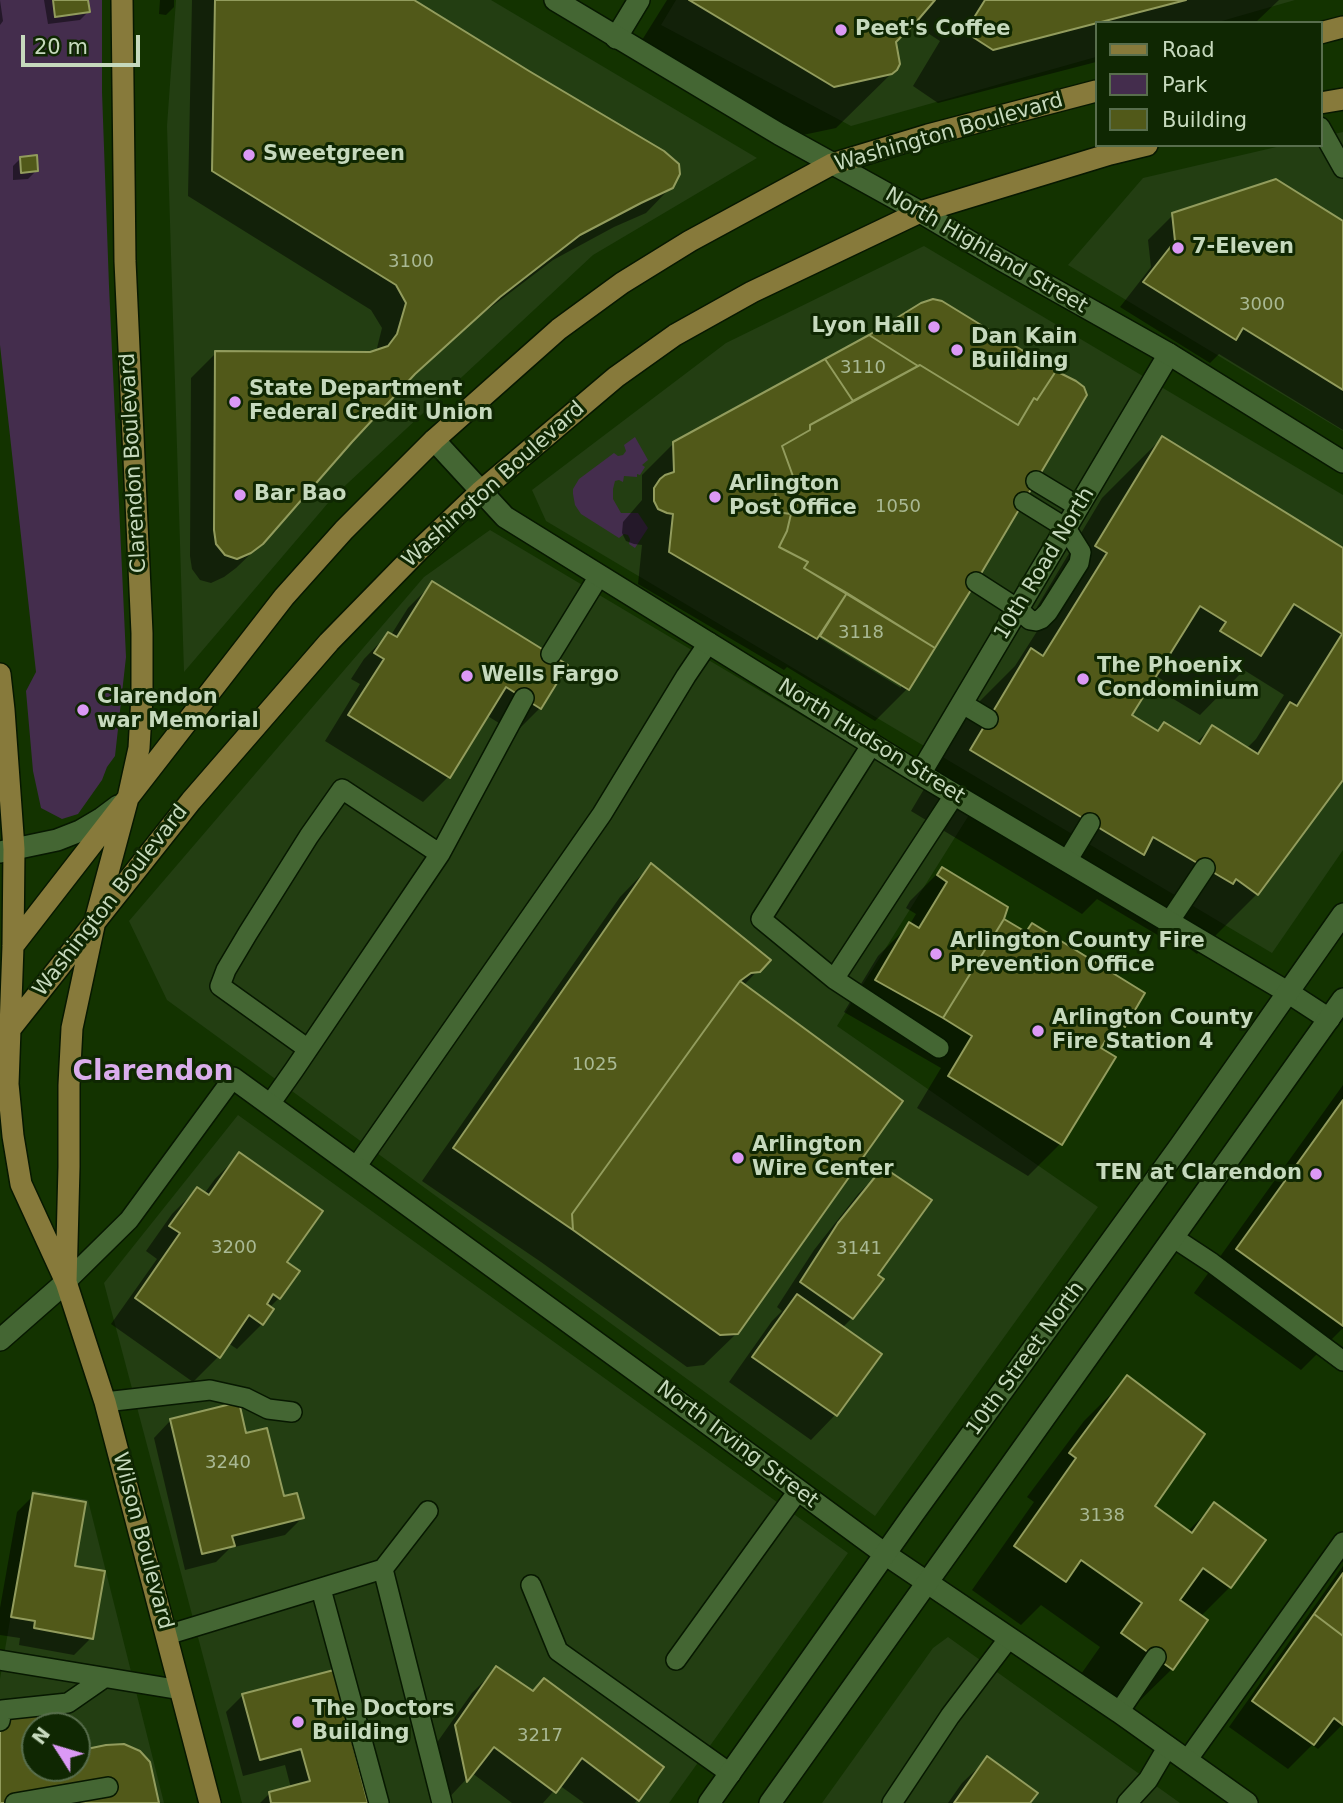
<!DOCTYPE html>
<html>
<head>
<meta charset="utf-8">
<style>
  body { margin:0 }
  #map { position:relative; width:1343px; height:1803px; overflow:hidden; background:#133300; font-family:"DejaVu Sans",sans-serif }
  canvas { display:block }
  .legend { position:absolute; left:1095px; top:21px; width:228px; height:126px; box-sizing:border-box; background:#0f2702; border:2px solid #586e4d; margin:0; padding:9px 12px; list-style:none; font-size:21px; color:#c6d9bd }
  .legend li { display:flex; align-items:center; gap:14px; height:35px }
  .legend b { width:35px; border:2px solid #586e4d }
  .north { position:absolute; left:21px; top:1712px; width:70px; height:70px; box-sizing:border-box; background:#0f2702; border:2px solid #586e4d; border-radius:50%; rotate:307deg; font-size:19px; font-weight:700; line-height:28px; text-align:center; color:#c6d9bd }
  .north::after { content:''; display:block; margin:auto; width:24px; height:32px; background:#db99f5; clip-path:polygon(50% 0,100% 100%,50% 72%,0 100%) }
  .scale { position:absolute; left:21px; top:35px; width:119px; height:32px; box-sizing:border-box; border:4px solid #c6d9bd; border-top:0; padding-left:9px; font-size:21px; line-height:24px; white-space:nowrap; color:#c6d9bd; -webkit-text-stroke:5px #0f2702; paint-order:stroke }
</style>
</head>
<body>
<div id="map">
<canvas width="1343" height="1803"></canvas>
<ul class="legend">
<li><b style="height:9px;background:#877a3b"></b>Road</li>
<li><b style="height:19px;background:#442d4d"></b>Park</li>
<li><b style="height:19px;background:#515919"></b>Building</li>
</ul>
<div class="north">N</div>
<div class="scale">20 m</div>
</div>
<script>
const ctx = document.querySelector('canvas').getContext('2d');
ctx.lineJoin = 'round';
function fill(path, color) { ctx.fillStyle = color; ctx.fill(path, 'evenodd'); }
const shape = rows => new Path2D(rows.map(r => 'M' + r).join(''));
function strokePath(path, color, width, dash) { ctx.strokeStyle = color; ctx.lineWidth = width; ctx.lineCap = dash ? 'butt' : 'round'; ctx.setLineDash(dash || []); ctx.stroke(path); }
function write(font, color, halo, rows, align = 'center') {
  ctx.font = font + ' "DejaVu Sans",sans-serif'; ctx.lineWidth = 6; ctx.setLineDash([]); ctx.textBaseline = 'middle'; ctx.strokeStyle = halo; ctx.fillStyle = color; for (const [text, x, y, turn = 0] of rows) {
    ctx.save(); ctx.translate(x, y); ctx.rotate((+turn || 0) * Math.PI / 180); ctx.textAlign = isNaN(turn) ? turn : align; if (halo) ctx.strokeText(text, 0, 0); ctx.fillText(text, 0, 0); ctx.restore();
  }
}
const built = shape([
  [176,0,491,0,757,158,593,255,334,496,184,672,167,126],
  [676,0,1295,0,1215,23,1096,23,1096,57,851,126,661,25],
  [1343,132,1343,431,1068,265,1143,178,1285,145,1320,145,1320,137],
  [924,246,1343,495,1343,850,1272,953,546,521,532,490,726,343],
  [490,530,969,815,837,1026,1098,1207,875,1516,167,1000,129,921,424,577],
  [238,1115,848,1553,669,1803,242,1803,104,1283],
  [32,1490,88,1500,164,1803,0,1803,0,1679],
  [35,1726,77,1726,77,1768,35,1768],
  [948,1637,1180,1803,822,1803,933,1648]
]);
const green = shape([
  [0,0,102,0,102,92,109,286,126,657,115,756,107,767,102,780,78,814,62,819,41,808,33,771,26,691,36,672,0,345],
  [635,437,648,460,642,465,645,467,640,475,637,474,637,477,624,476,623,482,619,480,615,481,613,489,613,499,621,513,638,513,648,528,635,548,629,544,630,539,628,535,624,534,619,538,581,514,575,505,573,494,573,489,579,479,614,453,618,456,623,455,626,451,624,445]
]);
const shadow = shape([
  [0,0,3,21,0,25],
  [44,0,86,0,88,12,80,20,48,24],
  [160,0,174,0,174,7,166,15,159,14],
  [192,0,410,0,671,187,646,213,614,227,553,260,473,321,400,388,262,543,236,568,224,577,211,583,200,580,192,569,190,556,191,378,216,353,370,353,376,352,382,328,371,310,188,196],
  [667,0,1279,0,1257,21,1250,23,1096,23,1096,62,938,103,913,86,940,41,912,23,894,42,896,69,836,128,779,140,634,53],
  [21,158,36,171,28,179,13,180,13,166],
  [1173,215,1343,223,1343,430,1219,354,1210,363,1120,307,1151,267,1148,240],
  [921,304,975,581,907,689,875,721,787,667,784,670,638,584,642,545,634,544,626,541,622,533,623,522,642,500,642,475,674,443,870,336],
  [813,630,901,684,901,688,811,633],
  [1162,438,1343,550,1343,777,1257,894,1197,954,1176,939,1171,943,1097,899,1082,914,911,811,971,710,1015,666,1048,614,1037,607,1102,498],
  [1244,670,1284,695,1256,739,1247,748,1212,727,1195,744,1164,724,1157,732,1129,715,1155,675,1167,683,1162,692,1200,715],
  [432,584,566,665,540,708,515,733,486,715,448,777,423,802,325,741,360,684,351,679,364,659,388,634,391,635,408,608],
  [651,865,768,960,743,986,737,1333,704,1365,687,1367,541,1262,422,1181,620,897],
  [942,869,1002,920,1024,933,1032,925,1123,1026,1099,1049,1113,1058,1060,1144,1028,1176,917,1108,941,1068,844,1012,878,956,910,924,916,914,906,908,910,901],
  [1343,1085,1343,1328,1301,1370,1194,1293],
  [240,1154,285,1262,279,1298,269,1308,262,1324,237,1349,228,1343,218,1357,193,1382,111,1324,157,1259,146,1251,172,1214,197,1189,204,1194,215,1179],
  [883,1169,876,1276,852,1318,842,1328,879,1354,835,1415,811,1440,729,1382,772,1321,782,1311,777,1307,814,1250,858,1194],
  [1127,1378,1152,1507,1187,1532,1214,1505,1230,1587,1200,1617,1172,1669,1128,1712,1079,1677,1100,1647,1041,1605,1021,1625,972,1590,1034,1502,1027,1497,1084,1421],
  [170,1421,245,1435,283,1498,302,1518,285,1535,230,1548,216,1562,185,1570,154,1438],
  [34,1495,73,1568,91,1638,74,1655,19,1645,20,1638,0,1635,0,1608,17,1512],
  [1343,1566,1343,1724,1318,1749,1312,1745,1288,1769,1229,1727],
  [497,1668,532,1692,544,1680,661,1767,637,1800,635,1803,584,1803,559,1785,543,1803,512,1803,472,1773,444,1803,431,1751,472,1693],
  [243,1695,366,1803,260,1803,269,1794,291,1788,285,1765,243,1776,226,1712],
  [987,1759,1028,1803,948,1803,962,1783]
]);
const building = shape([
  [53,0,88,0,90,12,55,17,53,0],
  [215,0,414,0,529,71,664,151,679,164,680,174,673,188,641,203,580,235,500,297,415,374,352,442,263,544,251,553,237,559,225,555,216,544,214,530,215,351,370,352,388,346,397,334,406,303,396,285,212,171,215,0],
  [689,0,935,0,917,21,896,42,900,64,897,70,892,74,834,87,689,0],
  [985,0,1186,0,993,50,965,32,985,0],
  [37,155,38,171,21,173,20,157,37,155],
  [1276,179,1343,221,1343,390,1243,328,1236,340,1143,282,1175,241,1172,213,1276,179],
  [933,299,942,301,1056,371,1037,400,1034,398,1018,425,920,365,918,366,869,335,921,303,933,299],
  [869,335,918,366,853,401,825,359,869,335],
  [825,359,853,401,810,425,810,430,782,446,794,479,775,480,776,512,791,514,787,531,779,547,808,562,804,568,847,593,817,639,669,552,673,514,667,513,658,509,654,501,654,488,660,479,665,475,674,472,673,442,825,359],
  [920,365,1018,425,1034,398,1037,400,1056,371,1076,381,1084,387,1087,395,976,582,935,648,804,568,808,562,779,547,787,531,791,514,776,512,775,480,794,479,782,446,810,430,810,425,920,365],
  [1162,436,1343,548,1343,780,1258,895,1236,879,1233,884,1153,837,1144,855,970,750,1031,648,1043,656,1107,553,1095,546,1162,436],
  [1294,604,1342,634,1297,706,1290,702,1258,754,1212,725,1200,744,1164,722,1158,731,1132,715,1200,606,1226,622,1220,631,1261,656,1294,604],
  [432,581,568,665,541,709,506,687,450,778,348,715,384,659,374,653,388,632,397,637,432,581],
  [847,593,935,648,909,690,820,636,847,593],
  [651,863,771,960,760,972,751,973,740,981,572,1214,573,1230,453,1148,651,863],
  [942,867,1008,907,1004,919,943,1018,875,980,909,922,919,928,947,882,937,875,942,867],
  [1004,919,1026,932,1032,923,1145,993,1125,1027,1117,1022,1101,1048,1116,1057,1062,1145,948,1076,972,1036,943,1018,1004,919],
  [740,981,903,1101,738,1334,720,1335,573,1230,572,1214,740,981],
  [1343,1100,1343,1326,1236,1249,1343,1100],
  [239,1152,323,1211,287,1262,300,1271,280,1299,273,1294,267,1304,274,1309,263,1325,249,1315,220,1358,135,1298,180,1233,169,1226,197,1187,209,1195,239,1152],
  [883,1167,932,1200,878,1275,884,1279,853,1319,800,1282,838,1223,883,1167],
  [797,1294,882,1354,837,1416,752,1357,797,1294],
  [1127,1375,1205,1434,1155,1506,1192,1533,1214,1502,1266,1540,1231,1588,1203,1568,1180,1600,1208,1620,1173,1670,1121,1633,1142,1603,1081,1560,1066,1582,1014,1546,1076,1458,1069,1453,1127,1375],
  [239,1402,246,1433,267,1428,284,1496,297,1493,304,1518,232,1536,235,1546,202,1554,170,1419,239,1402],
  [33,1493,86,1502,75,1566,105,1571,93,1639,34,1628,35,1621,11,1617,33,1493],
  [1343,1573,1343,1636,1314,1614,1343,1573],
  [1314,1614,1343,1636,1343,1725,1334,1718,1314,1745,1252,1701,1314,1614],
  [496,1666,533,1691,544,1678,664,1767,639,1801,582,1758,556,1793,494,1747,467,1782,455,1725,496,1666],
  [334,1670,368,1803,271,1803,269,1792,310,1781,301,1749,260,1760,242,1694,334,1670],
  [63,1698,65,1726,35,1726,35,1768,77,1768,77,1751,106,1745,124,1744,140,1751,150,1762,159,1803,0,1803,0,1713,63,1698],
  [987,1756,1038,1793,1030,1803,954,1803,987,1756]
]);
const lane = shape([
  [1320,127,1343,168],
  [1036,481,1079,507],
  [976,582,1018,609,1030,620,1036,621,1041,619,1048,612,1079,563,1081,552,1066,528,1024,502],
  [551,654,599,576],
  [963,704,988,719],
  [872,744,761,919,834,979,939,1048],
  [440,854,524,698],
  [1067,861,1090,823],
  [1169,922,1205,868],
  [834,979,955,794],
  [270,1104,294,1070,440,854,342,789,309,836,248,933,226,970,220,986,308,1049],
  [356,1167,602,814,686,676,709,642],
  [1174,1238,1212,1263,1343,1361],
  [66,1282,129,1220,233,1078],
  [105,1402,210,1390,246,1398,268,1409,292,1412],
  [383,1569,442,1803],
  [531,1585,558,1651,731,1774],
  [321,1589,379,1803],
  [167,1635,383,1569,428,1511],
  [0,1660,181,1690],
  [676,1660,798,1491],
  [1119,1712,1156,1657],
  [0,1721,2,1710,68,1703,104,1678],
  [1188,1759,1343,1542],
  [15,1803,108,1787],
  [892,1803,950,1716,1009,1638],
  [1127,1803,1148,1780,1168,1746]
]);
const street = shape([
  [616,38,639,0],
  [434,440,505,517,920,774,1289,993,1329,1019],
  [920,774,1169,354],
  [0,852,57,840,80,831,102,818,118,806],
  [233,1078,666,1393,885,1554,1119,1712,1247,1803],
  [0,1340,66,1282]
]);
const secondary = shape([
  [555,0,779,134,920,212,991,254,1169,354,1343,462],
  [709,1803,914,1513,1180,1146,1343,914],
  [770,1803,1343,999]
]);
const primary = shape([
  [1320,33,1343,27],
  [1320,103,1343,99],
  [0,674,4,710,14,849,13,946,8,1084,13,1136,21,1184,66,1282,105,1402,210,1803],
  [13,946,284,597,344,530,434,440,559,329,622,283,690,241,832,164,928,135,1096,91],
  [11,1028,191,801,329,642,418,551,480,492,616,377,675,335,752,292,920,212,1110,154,1147,145],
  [66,1282,69,1167,69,1085,72,1028,95,921,128,798,139,748,142,696,142,633,125,261,122,0]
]);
const markers = [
  [841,30,7,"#db99f5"],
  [249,155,7,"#db99f5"],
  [1178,248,7,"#db99f5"],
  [934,327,7,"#db99f5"],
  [957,350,7,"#db99f5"],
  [235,402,7,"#db99f5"],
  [240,495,7,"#db99f5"],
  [715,497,7,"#db99f5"],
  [467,676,7,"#db99f5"],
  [1083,679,7,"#db99f5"],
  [83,710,7,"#db99f5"],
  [936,954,7,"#db99f5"],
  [1038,1031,7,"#db99f5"],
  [738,1158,7,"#db99f5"],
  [1316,1174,7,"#db99f5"],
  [298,1722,7,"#db99f5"]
];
const numberNames = [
  ["3100",411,262],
  ["3000",1262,305],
  ["3110",863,368],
  ["1050",898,507],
  ["3118",861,633],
  ["1025",595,1065],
  ["3200",234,1248],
  ["3141",859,1249],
  ["3240",228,1463],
  ["3138",1102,1516],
  ["3217",540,1736]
];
const poiNames = [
  ["Peet's Coffee",855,30],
  ["Sweetgreen",263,155],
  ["7-Eleven",1192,248],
  ["Lyon Hall",920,327,"right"],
  ["Dan Kain",971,338],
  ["Building",971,362],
  ["State Department",249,390],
  ["Federal Credit Union",249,414],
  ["Arlington",729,485],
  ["Post Office",729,509],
  ["Bar Bao",254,495],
  ["The Phoenix",1097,667],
  ["Condominium",1097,691],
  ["Wells Fargo",481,676],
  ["Clarendon",97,698],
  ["war Memorial",97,722],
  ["Arlington County Fire",950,942],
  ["Prevention Office",950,966],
  ["Arlington County",1052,1019],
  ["Fire Station 4",1052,1043],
  ["Arlington",752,1146],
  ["Wire Center",752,1170],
  ["TEN at Clarendon",1302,1174,"right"],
  ["The Doctors",312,1710],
  ["Building",312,1734]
];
const streetNames = [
  ["Washington Boulevard",949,133,-16],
  ["North Highland Street",986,251,30],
  ["Clarendon Boulevard",134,463,-93],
  ["Washington Boulevard",494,485,-42],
  ["10th Road North",1045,564,-59],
  ["North Hudson Street",871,742,32],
  ["Washington Boulevard",111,901,-52],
  ["10th Street North",1026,1359,-54],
  ["North Irving Street",737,1445,37],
  ["Wilson Boulevard",142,1541,75]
];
const districtNames = [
  ["Clarendon",153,1073]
];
fill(built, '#233e12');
fill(green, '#442d4d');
fill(shadow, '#0007');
fill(building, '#515919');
strokePath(building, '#929c5d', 2);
strokePath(lane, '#071801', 22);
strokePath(street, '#071801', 24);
strokePath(secondary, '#071801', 24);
strokePath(primary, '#071801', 24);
strokePath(lane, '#463', 19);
strokePath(street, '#463', 21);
strokePath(secondary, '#463', 21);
strokePath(primary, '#877a3b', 21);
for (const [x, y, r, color] of markers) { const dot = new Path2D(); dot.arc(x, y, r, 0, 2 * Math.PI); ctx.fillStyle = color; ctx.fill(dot); strokePath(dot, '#0f2702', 2.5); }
write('18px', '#a9b994', null, numberNames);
write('bold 21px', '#c6d9bd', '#0f2702', poiNames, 'left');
write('21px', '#c6d9bd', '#0f2702', streetNames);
write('bold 28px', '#daadec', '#0f2702', districtNames);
</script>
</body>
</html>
